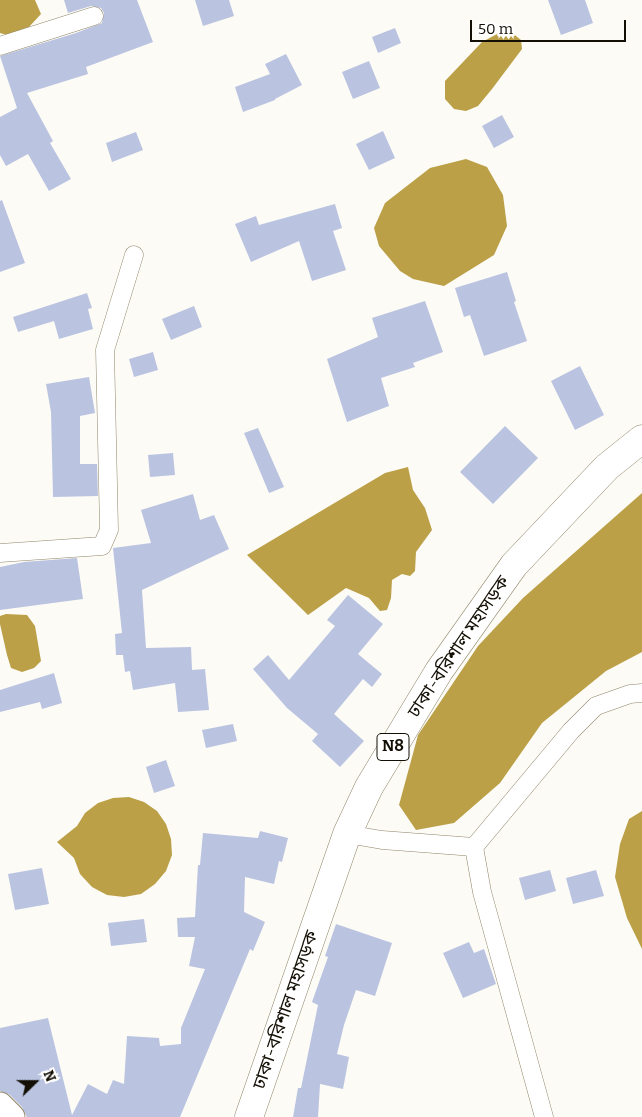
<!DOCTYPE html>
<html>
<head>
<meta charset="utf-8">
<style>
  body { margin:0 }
  #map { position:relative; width:642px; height:1117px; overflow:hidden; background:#fdfbf5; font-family:Bitter,serif }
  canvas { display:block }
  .north { position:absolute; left:10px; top:1057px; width:50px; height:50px; -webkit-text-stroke:4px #fff; paint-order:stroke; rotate:68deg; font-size:14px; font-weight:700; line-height:20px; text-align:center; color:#130f05 }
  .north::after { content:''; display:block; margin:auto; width:18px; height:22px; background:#130f05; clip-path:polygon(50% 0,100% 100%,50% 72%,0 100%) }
  .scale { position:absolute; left:470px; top:20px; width:156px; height:22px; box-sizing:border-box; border:2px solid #130f05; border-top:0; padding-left:6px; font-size:15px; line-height:18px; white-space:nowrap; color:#130f05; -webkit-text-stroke:4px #fff; paint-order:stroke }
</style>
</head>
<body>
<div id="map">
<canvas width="642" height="1117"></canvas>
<div class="north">N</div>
<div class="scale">50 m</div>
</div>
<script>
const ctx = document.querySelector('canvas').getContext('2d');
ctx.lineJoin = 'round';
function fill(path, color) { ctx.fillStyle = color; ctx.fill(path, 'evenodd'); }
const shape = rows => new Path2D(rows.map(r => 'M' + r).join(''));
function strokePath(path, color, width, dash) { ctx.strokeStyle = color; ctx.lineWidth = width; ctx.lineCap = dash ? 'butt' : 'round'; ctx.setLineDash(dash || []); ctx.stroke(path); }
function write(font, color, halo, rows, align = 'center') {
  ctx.font = font + ' Bitter,"Noto Sans Bengali",serif'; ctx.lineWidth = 5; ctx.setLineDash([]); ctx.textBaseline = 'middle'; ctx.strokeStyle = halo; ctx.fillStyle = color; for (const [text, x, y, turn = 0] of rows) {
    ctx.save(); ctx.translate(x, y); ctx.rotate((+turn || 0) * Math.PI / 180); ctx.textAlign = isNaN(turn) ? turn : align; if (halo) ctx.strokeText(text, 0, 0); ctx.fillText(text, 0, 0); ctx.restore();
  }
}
const water = shape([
  [0,0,35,0,41,14,29,27,7,35,0,33],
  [511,32,521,40,522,49,492,89,478,106,466,111,454,109,445,99,445,81,482,42,499,33],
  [466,159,487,167,503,195,507,226,494,255,444,286,413,279,400,271,379,246,374,228,385,203,430,168],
  [408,467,413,490,425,508,432,530,416,552,415,571,410,576,402,574,392,580,391,598,387,610,380,611,369,598,346,588,308,615,247,555,385,473],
  [642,493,642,652,606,671,542,723,500,783,454,823,416,830,399,805,418,735,478,646,523,598],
  [6,614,27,615,35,626,41,661,34,668,22,672,11,668,7,655,0,624,0,616],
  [129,797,144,802,157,811,166,824,171,839,172,855,166,871,155,884,141,894,124,897,107,895,92,887,80,874,74,858,57,842,77,826,85,813,98,803,113,798],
  [642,811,642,949,627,918,615,877,620,844,629,819]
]);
const building = shape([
  [64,0,137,0,153,42,86,67,88,74,27,93,53,141,50,143,71,179,49,191,28,154,6,166,0,155,0,117,17,108,0,56,76,33,102,23,104,13,101,8,91,6,68,13],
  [195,0,229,0,234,16,203,26],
  [548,0,585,0,593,23,561,35],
  [395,28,401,43,378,53,372,37],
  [286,54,302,85,275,99,275,100,243,112,235,87,270,74,265,64],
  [369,61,380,88,353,99,342,72],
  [502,115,514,137,494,148,482,126],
  [383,131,395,158,369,170,356,144],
  [136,132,143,150,112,162,106,143],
  [2,200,25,263,0,272,0,201],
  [335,204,342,228,333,231,346,270,312,281,299,241,251,262,235,224,256,216,259,225],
  [507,272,516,301,514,302,527,341,484,356,470,315,464,317,455,288],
  [87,293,92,308,88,309,93,329,59,339,54,321,18,332,13,317],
  [425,301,443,352,413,363,415,367,381,378,389,406,347,422,327,359,378,337,372,318],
  [194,306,202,327,171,340,162,319],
  [153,352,158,370,134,377,129,359],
  [580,366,604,415,575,430,551,381],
  [89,377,95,413,80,416,80,464,97,464,98,496,53,497,51,412,46,384],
  [505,426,538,458,493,504,460,472],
  [258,428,284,487,269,493,244,433],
  [173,453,175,475,150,477,148,455],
  [193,494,200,520,214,515,229,549,142,590,146,648,191,647,192,670,205,669,209,710,178,712,175,683,133,690,130,671,125,672,123,655,116,655,115,634,122,633,113,548,151,543,141,510],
  [77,558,83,599,0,610,0,567,24,562],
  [348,595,383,624,358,654,382,674,372,687,363,679,334,714,364,741,340,767,312,741,318,734,287,708,253,669,268,655,289,680,335,626,327,620],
  [54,673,62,703,42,709,40,702,0,712,0,690],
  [233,724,237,741,206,748,202,730],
  [166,760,175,786,154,793,146,767],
  [260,831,288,838,282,862,279,861,274,884,245,877,244,912,265,922,253,951,250,949,180,1117,27,1117,22,1107,10,1095,0,1091,0,1028,48,1018,72,1115,88,1084,107,1094,113,1080,124,1084,127,1036,159,1038,160,1046,181,1044,181,1028,205,969,189,966,195,937,178,937,177,918,195,917,198,865,200,865,203,833,258,838],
  [42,868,49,904,15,910,8,874],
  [550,870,556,891,525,900,519,878],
  [596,870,604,896,573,904,566,878],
  [144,919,147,942,111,946,108,923],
  [336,924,392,943,375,996,356,990,344,1025,337,1054,349,1057,343,1089,320,1084,318,1117,293,1117,298,1088,301,1088,318,1005,312,1002,328,957,325,956],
  [469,942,474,953,484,949,496,984,463,998,443,953]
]);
const street = shape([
  [0,46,94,16],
  [0,553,102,546,109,530,105,350,134,255],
  [347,834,382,840,474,847],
  [474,847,482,892,544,1117],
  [474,847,571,731,596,706,630,694,642,693]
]);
const secondary = shape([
  [0,1105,12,1117]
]);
const highway = shape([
  [249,1117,347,834,369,787,439,671,514,565,607,467,642,439]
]);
const shields = [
  [393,747,32]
];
const shieldNames = [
  ["N8",393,747]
];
const streetNames = [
  ["ঢাকা-বরিশাল মহাসড়ক",459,647,-56],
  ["ঢাকা-বরিশাল মহাসড়ক",286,1010,-71]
];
fill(water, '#bba048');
fill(building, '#bac4e1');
strokePath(street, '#8f866a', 19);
strokePath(secondary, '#8f866a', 27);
strokePath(highway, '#8f866a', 29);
strokePath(street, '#fff', 18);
strokePath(secondary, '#fff', 25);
strokePath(highway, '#fff', 28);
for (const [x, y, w] of shields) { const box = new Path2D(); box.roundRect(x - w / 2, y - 13.5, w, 27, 4); ctx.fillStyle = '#fff'; ctx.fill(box); strokePath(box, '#130f05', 1); }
write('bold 16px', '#130f05', null, shieldNames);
write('18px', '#130f05', '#fff', streetNames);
</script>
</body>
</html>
